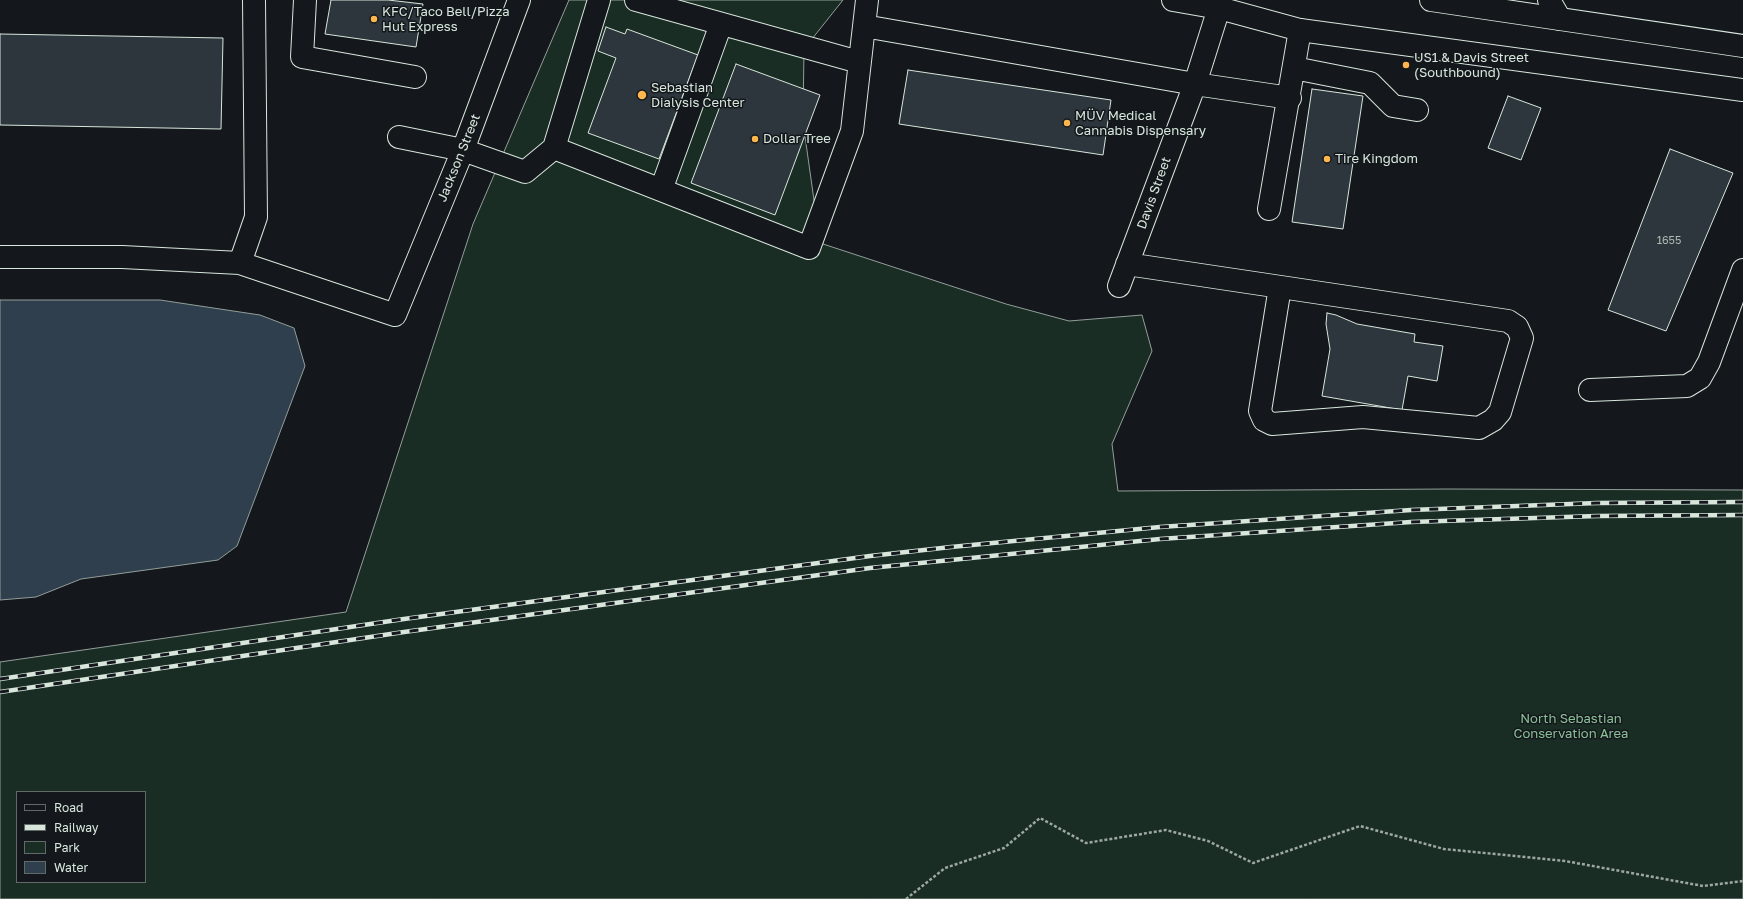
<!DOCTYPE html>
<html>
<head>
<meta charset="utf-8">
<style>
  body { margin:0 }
  #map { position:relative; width:1743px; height:899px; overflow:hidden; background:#14181c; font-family:"Golos Text",sans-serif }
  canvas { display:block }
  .legend { position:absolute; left:16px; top:791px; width:130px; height:92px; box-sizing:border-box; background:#14181c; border:1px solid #626a69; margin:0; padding:5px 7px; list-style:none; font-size:12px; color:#d8e6dc }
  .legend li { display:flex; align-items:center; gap:8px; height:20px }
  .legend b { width:20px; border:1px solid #626a69 }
</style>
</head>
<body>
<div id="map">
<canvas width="1743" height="899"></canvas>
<ul class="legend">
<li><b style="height:5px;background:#14181c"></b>Road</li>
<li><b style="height:5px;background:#d8e6dc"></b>Railway</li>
<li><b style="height:11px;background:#1a2d24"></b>Park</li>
<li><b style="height:11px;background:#2f3f4d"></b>Water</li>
</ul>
</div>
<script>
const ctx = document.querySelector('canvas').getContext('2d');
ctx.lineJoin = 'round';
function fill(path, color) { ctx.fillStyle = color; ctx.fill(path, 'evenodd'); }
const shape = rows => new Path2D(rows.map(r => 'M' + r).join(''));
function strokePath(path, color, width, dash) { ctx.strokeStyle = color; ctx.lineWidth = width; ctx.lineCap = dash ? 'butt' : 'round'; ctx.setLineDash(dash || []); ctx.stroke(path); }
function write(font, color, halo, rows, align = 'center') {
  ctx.font = font + ' "Golos Text",sans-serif'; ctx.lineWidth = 3; ctx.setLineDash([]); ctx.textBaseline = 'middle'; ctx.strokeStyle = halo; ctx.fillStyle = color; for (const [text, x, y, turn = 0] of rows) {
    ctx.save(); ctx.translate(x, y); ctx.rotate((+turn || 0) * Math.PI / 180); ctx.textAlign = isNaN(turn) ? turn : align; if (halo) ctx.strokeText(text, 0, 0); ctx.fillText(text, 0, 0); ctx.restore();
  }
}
const green = shape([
  [569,0,843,0,804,49,803,122,820,243,1006,304,1069,321,1142,315,1152,351,1112,444,1118,491,1448,489,1743,490,1743,899,0,899,0,662,346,612,473,224,569,0],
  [17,792,145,792,145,882,17,882,17,792]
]);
const water = shape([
  [0,300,160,300,260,315,294,328,305,366,237,546,218,560,81,579,36,597,0,600,0,300]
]);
const building = shape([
  [331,0,388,0,423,4,416,47,325,34,331,0],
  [606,27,625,34,627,29,698,55,659,159,588,133,616,58,598,51,606,27],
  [0,34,223,38,221,129,0,125,0,34],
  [736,64,820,95,775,215,691,183,736,64],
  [908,70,1111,100,1103,155,899,124,908,70],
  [1312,89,1363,96,1343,229,1292,222,1312,89],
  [1508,96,1541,108,1521,160,1488,148,1508,96],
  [1670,149,1733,173,1666,331,1608,310,1670,149],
  [1327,313,1336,315,1357,324,1415,334,1414,342,1443,346,1437,381,1408,376,1402,410,1322,396,1330,349,1326,324,1327,313]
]);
const path = shape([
  [906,899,945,868,1004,848,1040,818,1086,843,1166,830,1208,841,1253,863,1360,826,1444,849,1565,861,1703,886,1743,881]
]);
const minor = shape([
  [305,0,302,57,415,77],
  [636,0,859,62],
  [1549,0,1560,19],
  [864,26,1195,84,1290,98],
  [1294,68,1370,83,1393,106,1417,110],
  [399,137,463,150,525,172,554,148,809,248,852,131,867,0],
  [554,148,599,0],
  [661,190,721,24],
  [1269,209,1300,30],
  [0,257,122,257,240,263,395,315,463,150,519,0],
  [240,263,256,217,254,0],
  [1127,264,1508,321,1517,327,1522,338,1500,412,1493,420,1479,428,1363,417,1272,424,1264,420,1260,411,1280,287],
  [1119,286,1195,84,1219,8],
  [1590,390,1687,386,1700,378,1709,362,1743,270]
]);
const major = shape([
  [1173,0,1219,8,1300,30,1743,90],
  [1431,0,1743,46]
]);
const rail = shape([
  [0,679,404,619,870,556,951,547,1160,527,1411,510,1597,503,1743,502],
  [0,692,404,632,870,568,951,560,1160,539,1411,522,1597,516,1743,515]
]);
const markers = [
  [374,19,4,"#ffb74d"],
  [1406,65,4,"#ffb74d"],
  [642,95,5,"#ffb74d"],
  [1067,123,4,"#ffb74d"],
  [755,139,4,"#ffb74d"],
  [1327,159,4,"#ffb74d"]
];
const numberNames = [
  ["1655",1669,241]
];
const poiNames = [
  ["KFC/Taco Bell/Pizza",382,12],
  ["Hut Express",382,27],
  ["US1 & Davis Street",1414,58],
  ["(Southbound)",1414,73],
  ["Sebastian",651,88],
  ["Dialysis Center",651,103],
  ["MÜV Medical",1075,116],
  ["Cannabis Dispensary",1075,131],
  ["Dollar Tree",763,139],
  ["Tire Kingdom",1335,159]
];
const streetNames = [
  ["Jackson Street",459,158,-68],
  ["Davis Street",1154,193,-70]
];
const parkNames = [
  ["North Sebastian",1571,719],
  ["Conservation Area",1571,734]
];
fill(green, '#1a2d24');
strokePath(green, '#939e99', 1);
fill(water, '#2f3f4d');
strokePath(water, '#939e99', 1);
fill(building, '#2c363c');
strokePath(building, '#d8e6dc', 1);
strokePath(minor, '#d8e6dc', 24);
strokePath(major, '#d8e6dc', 24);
strokePath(path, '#9da8a2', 2.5, [3, 2]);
strokePath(minor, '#14181c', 22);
strokePath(major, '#14181c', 22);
strokePath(rail, '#d8e6dc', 4.5);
strokePath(rail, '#14181c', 3, [9]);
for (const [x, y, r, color] of markers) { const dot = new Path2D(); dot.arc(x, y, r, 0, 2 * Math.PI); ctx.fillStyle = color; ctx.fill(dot); strokePath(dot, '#14181c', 1.5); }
write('11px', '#adbab4', null, numberNames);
write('13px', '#d8e6dc', '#14181c', poiNames, 'left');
write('13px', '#d8e6dc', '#14181c', streetNames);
write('13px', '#8ac095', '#14181c', parkNames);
</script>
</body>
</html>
